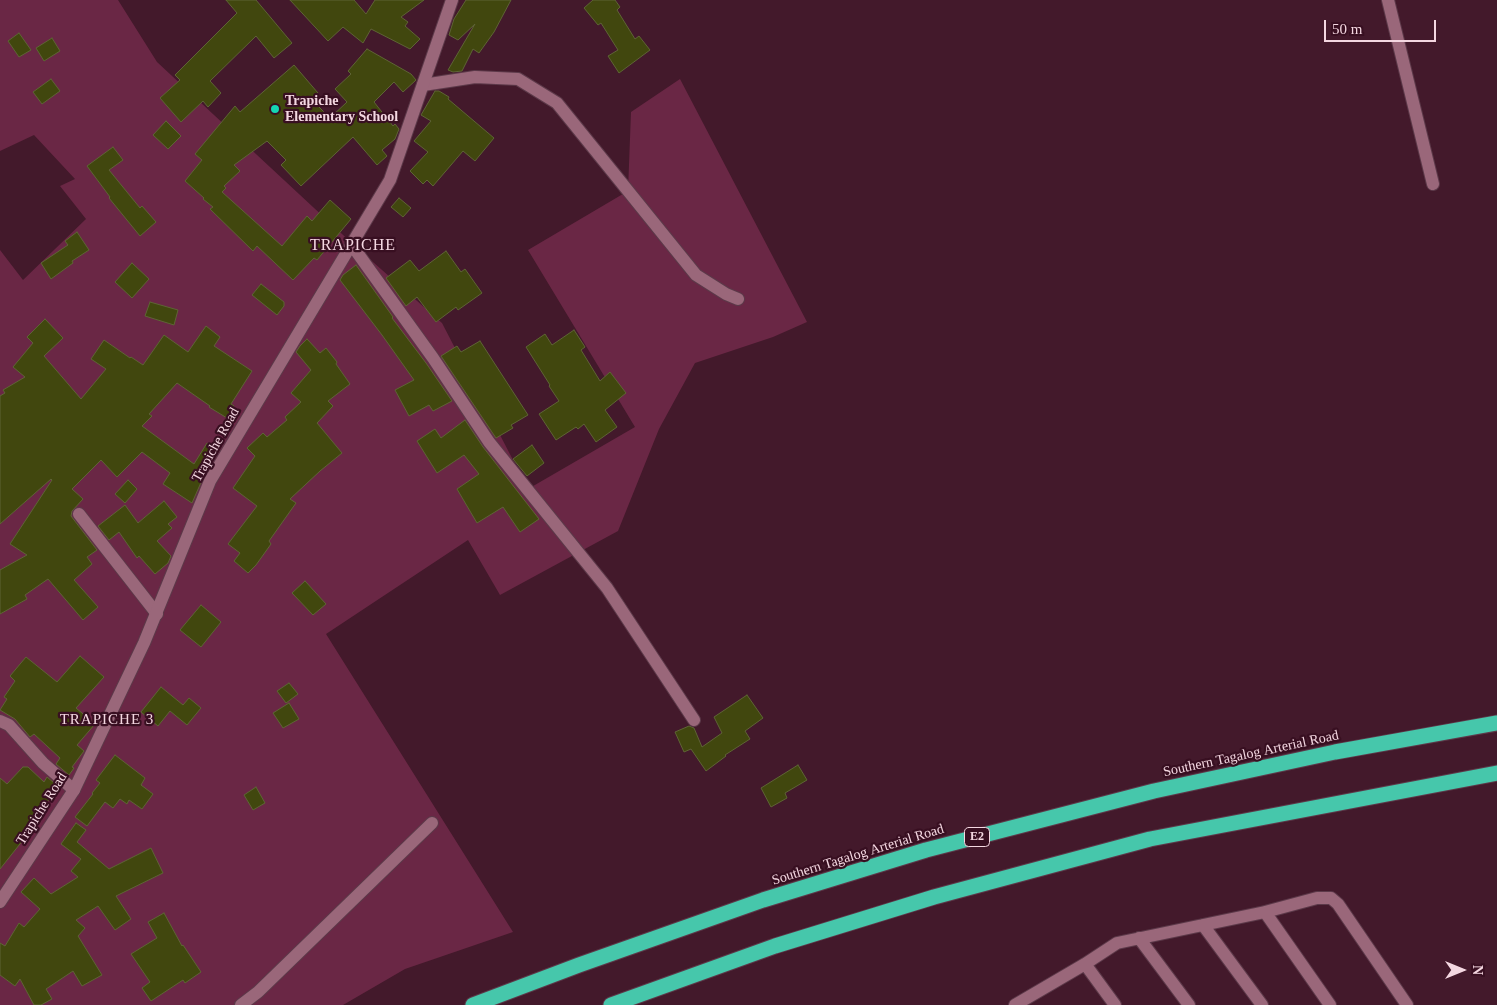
<!DOCTYPE html>
<html>
<head>
<meta charset="utf-8">
<style>
  body { margin:0 }
  #map { position:relative; width:1497px; height:1005px; overflow:hidden; background:#43192b; font-family:"Times New Roman",serif }
  canvas { display:block }
  .north { position:absolute; left:1437px; top:945px; width:50px; height:50px; -webkit-text-stroke:4px #380f21; paint-order:stroke; rotate:90deg; font-size:14px; font-weight:700; line-height:20px; text-align:center; color:#f4d7e1 }
  .north::after { content:''; display:block; margin:auto; width:18px; height:22px; background:#f4d7e1; clip-path:polygon(50% 0,100% 100%,50% 72%,0 100%) }
  .scale { position:absolute; left:1324px; top:20px; width:112px; height:22px; box-sizing:border-box; border:2px solid #f4d7e1; border-top:0; padding-left:6px; font-size:15px; line-height:18px; white-space:nowrap; color:#f4d7e1; -webkit-text-stroke:4px #380f21; paint-order:stroke }
</style>
</head>
<body>
<div id="map">
<canvas width="1497" height="1005"></canvas>
<div class="north">N</div>
<div class="scale">50 m</div>
</div>
<script>
const ctx = document.querySelector('canvas').getContext('2d');
ctx.lineJoin = 'round';
function fill(path, color) { ctx.fillStyle = color; ctx.fill(path, 'evenodd'); }
const shape = rows => new Path2D(rows.map(r => 'M' + r).join(''));
function strokePath(path, color, width, dash) { ctx.strokeStyle = color; ctx.lineWidth = width; ctx.lineCap = dash ? 'butt' : 'round'; ctx.setLineDash(dash || []); ctx.stroke(path); }
function write(font, color, halo, rows, align = 'center') {
  ctx.font = font + ' "Times New Roman",serif'; ctx.lineWidth = 4.5; ctx.setLineDash([]); ctx.textBaseline = 'middle'; ctx.strokeStyle = halo; ctx.fillStyle = color; for (const [text, x, y, turn = 0] of rows) {
    ctx.save(); ctx.translate(x, y); ctx.rotate((+turn || 0) * Math.PI / 180); ctx.textAlign = isNaN(turn) ? turn : align; if (halo) ctx.strokeText(text, 0, 0); ctx.fillText(text, 0, 0); ctx.restore();
  }
}
const green = shape([
  [0,0,118,0,157,62,356,247,442,323,528,489,635,427,528,250,628,191,631,112,680,79,807,322,773,337,695,363,659,429,618,531,500,595,468,540,326,634,513,932,405,969,343,1005,0,1005,0,250,23,280,86,219,60,186,75,179,34,135,0,151]
]);
const building = shape([
  [226,0,256,0,292,43,274,58,256,36,210,81,221,93,208,107,203,101,181,122,160,98,180,80,175,75,237,13,226,0],
  [290,0,354,0,366,14,375,0,424,0,401,17,408,22,405,26,420,39,410,49,371,29,363,43,343,27,328,41,290,0],
  [466,0,511,0,494,32,479,53,473,49,462,71,453,72,448,70,475,24,458,40,449,35,454,19,466,0],
  [593,0,615,0,620,7,617,10,635,39,639,36,650,50,619,73,608,56,618,50,601,23,598,25,584,8,593,0],
  [19,33,31,50,19,57,8,41,19,33],
  [52,38,60,51,44,61,36,48,52,38],
  [367,49,411,74,416,80,403,92,394,82,374,102,393,126,395,124,399,129,395,139,382,150,387,156,377,165,353,137,301,186,281,165,286,160,267,141,234,165,240,171,224,186,226,188,222,192,282,246,307,216,312,221,330,200,351,219,317,260,314,258,293,280,257,246,253,251,210,209,213,207,203,199,204,198,185,181,202,160,195,154,235,106,240,112,294,65,318,93,311,99,330,118,347,102,335,89,351,74,348,71,367,49],
  [51,79,60,91,42,104,33,92,51,79],
  [435,91,439,91,449,97,448,99,494,138,475,161,463,151,433,186,427,180,423,184,410,171,428,152,414,141,431,121,421,115,435,91],
  [166,121,181,136,168,149,153,135,166,121],
  [113,147,123,160,109,170,140,208,142,206,156,222,140,236,109,198,110,197,87,166,113,147],
  [399,198,411,208,403,217,391,207,399,198],
  [77,232,89,250,72,261,73,263,51,279,41,263,68,245,65,241,77,232],
  [446,251,461,272,465,269,482,293,458,310,456,307,436,322,417,297,406,306,386,278,410,260,419,271,446,251],
  [132,263,149,279,132,298,115,282,132,263],
  [356,265,393,317,392,318,426,363,452,401,433,411,429,405,409,416,395,390,414,380,382,335,340,280,343,275,356,265],
  [261,284,284,302,284,306,277,315,252,295,261,284],
  [150,302,178,310,174,325,145,316,150,302],
  [45,319,63,338,44,356,81,399,106,369,91,359,104,340,130,358,131,357,143,365,164,335,188,352,206,326,220,337,214,346,252,371,231,404,234,406,227,418,209,407,210,406,177,383,149,414,152,416,142,426,194,464,207,443,217,449,204,470,206,471,192,503,163,484,170,473,142,452,117,477,101,460,72,489,83,499,72,511,71,516,97,550,87,557,92,564,74,580,98,607,83,620,48,579,25,595,27,599,0,614,0,570,27,555,10,544,52,480,51,479,0,524,0,396,5,393,3,390,25,377,13,367,33,343,27,337,45,319],
  [574,330,585,347,581,350,600,381,610,372,626,393,605,410,617,427,596,442,584,424,578,429,576,427,556,440,539,414,559,401,549,386,550,385,526,347,545,334,552,345,574,330],
  [307,339,320,353,326,348,337,362,336,364,350,384,328,401,333,406,317,423,342,453,320,471,290,499,296,503,269,541,271,544,256,565,248,573,234,561,240,553,228,544,257,506,233,488,255,456,247,448,263,433,267,437,287,420,285,417,301,402,291,393,311,370,296,352,300,346,307,339],
  [480,341,528,415,511,425,513,428,496,438,441,356,457,346,461,352,480,341],
  [465,420,483,447,539,519,520,532,503,507,477,523,457,489,479,474,464,455,437,473,417,441,435,429,441,438,465,420],
  [532,445,544,463,527,476,513,459,532,445],
  [128,480,137,489,125,503,115,494,128,480],
  [164,501,177,517,168,524,172,528,157,541,171,556,168,563,155,574,139,556,137,558,119,532,109,540,98,526,125,505,138,523,164,501],
  [305,581,326,604,313,615,292,593,305,581],
  [201,605,221,622,201,647,180,630,201,605],
  [80,656,104,677,76,708,95,724,77,745,84,751,72,767,74,768,69,775,56,764,60,758,34,734,30,737,15,719,0,710,7,699,4,697,15,681,10,676,26,657,57,682,80,656],
  [289,683,298,694,286,703,277,691,289,683],
  [161,687,183,705,189,698,201,708,187,725,170,711,158,726,141,712,161,687],
  [747,695,763,718,745,731,750,739,725,755,726,756,706,771,691,749,684,752,675,732,689,726,694,728,702,747,722,733,714,717,747,695],
  [289,703,299,719,283,728,273,713,289,703],
  [115,755,145,778,141,785,153,794,142,809,129,800,127,804,120,799,113,808,105,802,87,826,75,817,93,794,92,793,100,783,96,780,115,755],
  [798,765,807,780,785,793,787,798,771,807,761,788,798,765],
  [23,767,28,767,44,782,47,777,60,788,38,811,43,815,0,869,0,778,7,784,23,767],
  [256,787,265,803,253,810,244,795,256,787],
  [76,823,86,830,77,842,109,869,151,848,163,873,116,896,131,919,115,930,98,906,76,920,85,928,78,936,102,975,82,986,73,971,46,989,52,999,41,1005,34,1005,20,979,15,986,0,975,0,943,5,946,19,923,24,927,40,909,21,892,34,878,51,894,78,877,71,871,81,859,61,844,76,823],
  [164,913,182,946,183,945,201,972,185,983,183,980,151,1001,142,988,150,982,131,954,157,938,148,922,164,913]
]);
const minor = shape([
  [1388,0,1433,184],
  [423,85,475,77,518,79,557,103,696,275,726,294,738,299],
  [351,244,433,358,489,442,607,588,694,720],
  [79,514,157,614],
  [0,721,9,725,43,763,74,790],
  [1265,912,1330,1005],
  [1203,925,1262,1005],
  [1139,938,1189,1005],
  [1085,964,1115,1005],
  [1015,1005,1085,964,1117,943,1265,912,1317,898,1331,898,1338,904,1407,1005]
]);
const tertiary = shape([
  [0,902,74,790,144,643,210,481,390,180,452,0],
  [241,1005,258,992,432,823]
]);
const motorway = shape([
  [473,1005,579,965,763,900,926,850,1154,791,1335,752,1497,723],
  [611,1005,775,946,934,897,1150,839,1497,773]
]);
const markers = [
  [275,109,5,"#15d5b3"]
];
const shields = [
  [977,837,25]
];
const shieldNames = [
  ["E2",977,837]
];
const poiNames = [
  ["Trapiche",285,101],
  ["Elementary School",285,117]
];
const streetNames = [
  ["Trapiche Road",216,445,-61],
  ["Southern Tagalog Arterial Road",1251,754,-12],
  ["Trapiche Road",42,809,-58],
  ["Southern Tagalog Arterial Road",858,855,-17]
];
const neighbourhoodNames = [
  ["TRAPICHE 3",107,720]
];
const quarterNames = [
  ["TRAPICHE",353,246]
];
fill(green, '#6a2745');
fill(building, '#41470e');
strokePath(building, '#5e6435', 1);
strokePath(minor, '#5c3949', 14);
strokePath(tertiary, '#5c3949', 14);
strokePath(motorway, '#5c3949', 17);
strokePath(minor, '#9a677a', 12);
strokePath(tertiary, '#9a677a', 12);
strokePath(motorway, '#46c7ab', 15);
for (const [x, y, r, color] of markers) { const dot = new Path2D(); dot.arc(x, y, r, 0, 2 * Math.PI); ctx.fillStyle = color; ctx.fill(dot); strokePath(dot, '#380f21', 2); }
for (const [x, y, w] of shields) { const box = new Path2D(); box.roundRect(x - w / 2, y - 9.5, w, 19, 4); ctx.fillStyle = '#380f21'; ctx.fill(box); strokePath(box, '#f4d7e1', 1); }
write('bold 12px', '#f4d7e1', null, shieldNames);
write('bold 14px', '#f4d7e1', '#380f21', poiNames, 'left');
write('14px', '#f4d7e1', '#380f21', streetNames);
ctx.letterSpacing = '1px';
write('15px', '#f4d7e1', '#380f21', neighbourhoodNames);
ctx.letterSpacing = '0px';
ctx.letterSpacing = '1px';
write('16px', '#f4d7e1', '#380f21', quarterNames);
ctx.letterSpacing = '0px';
</script>
</body>
</html>
